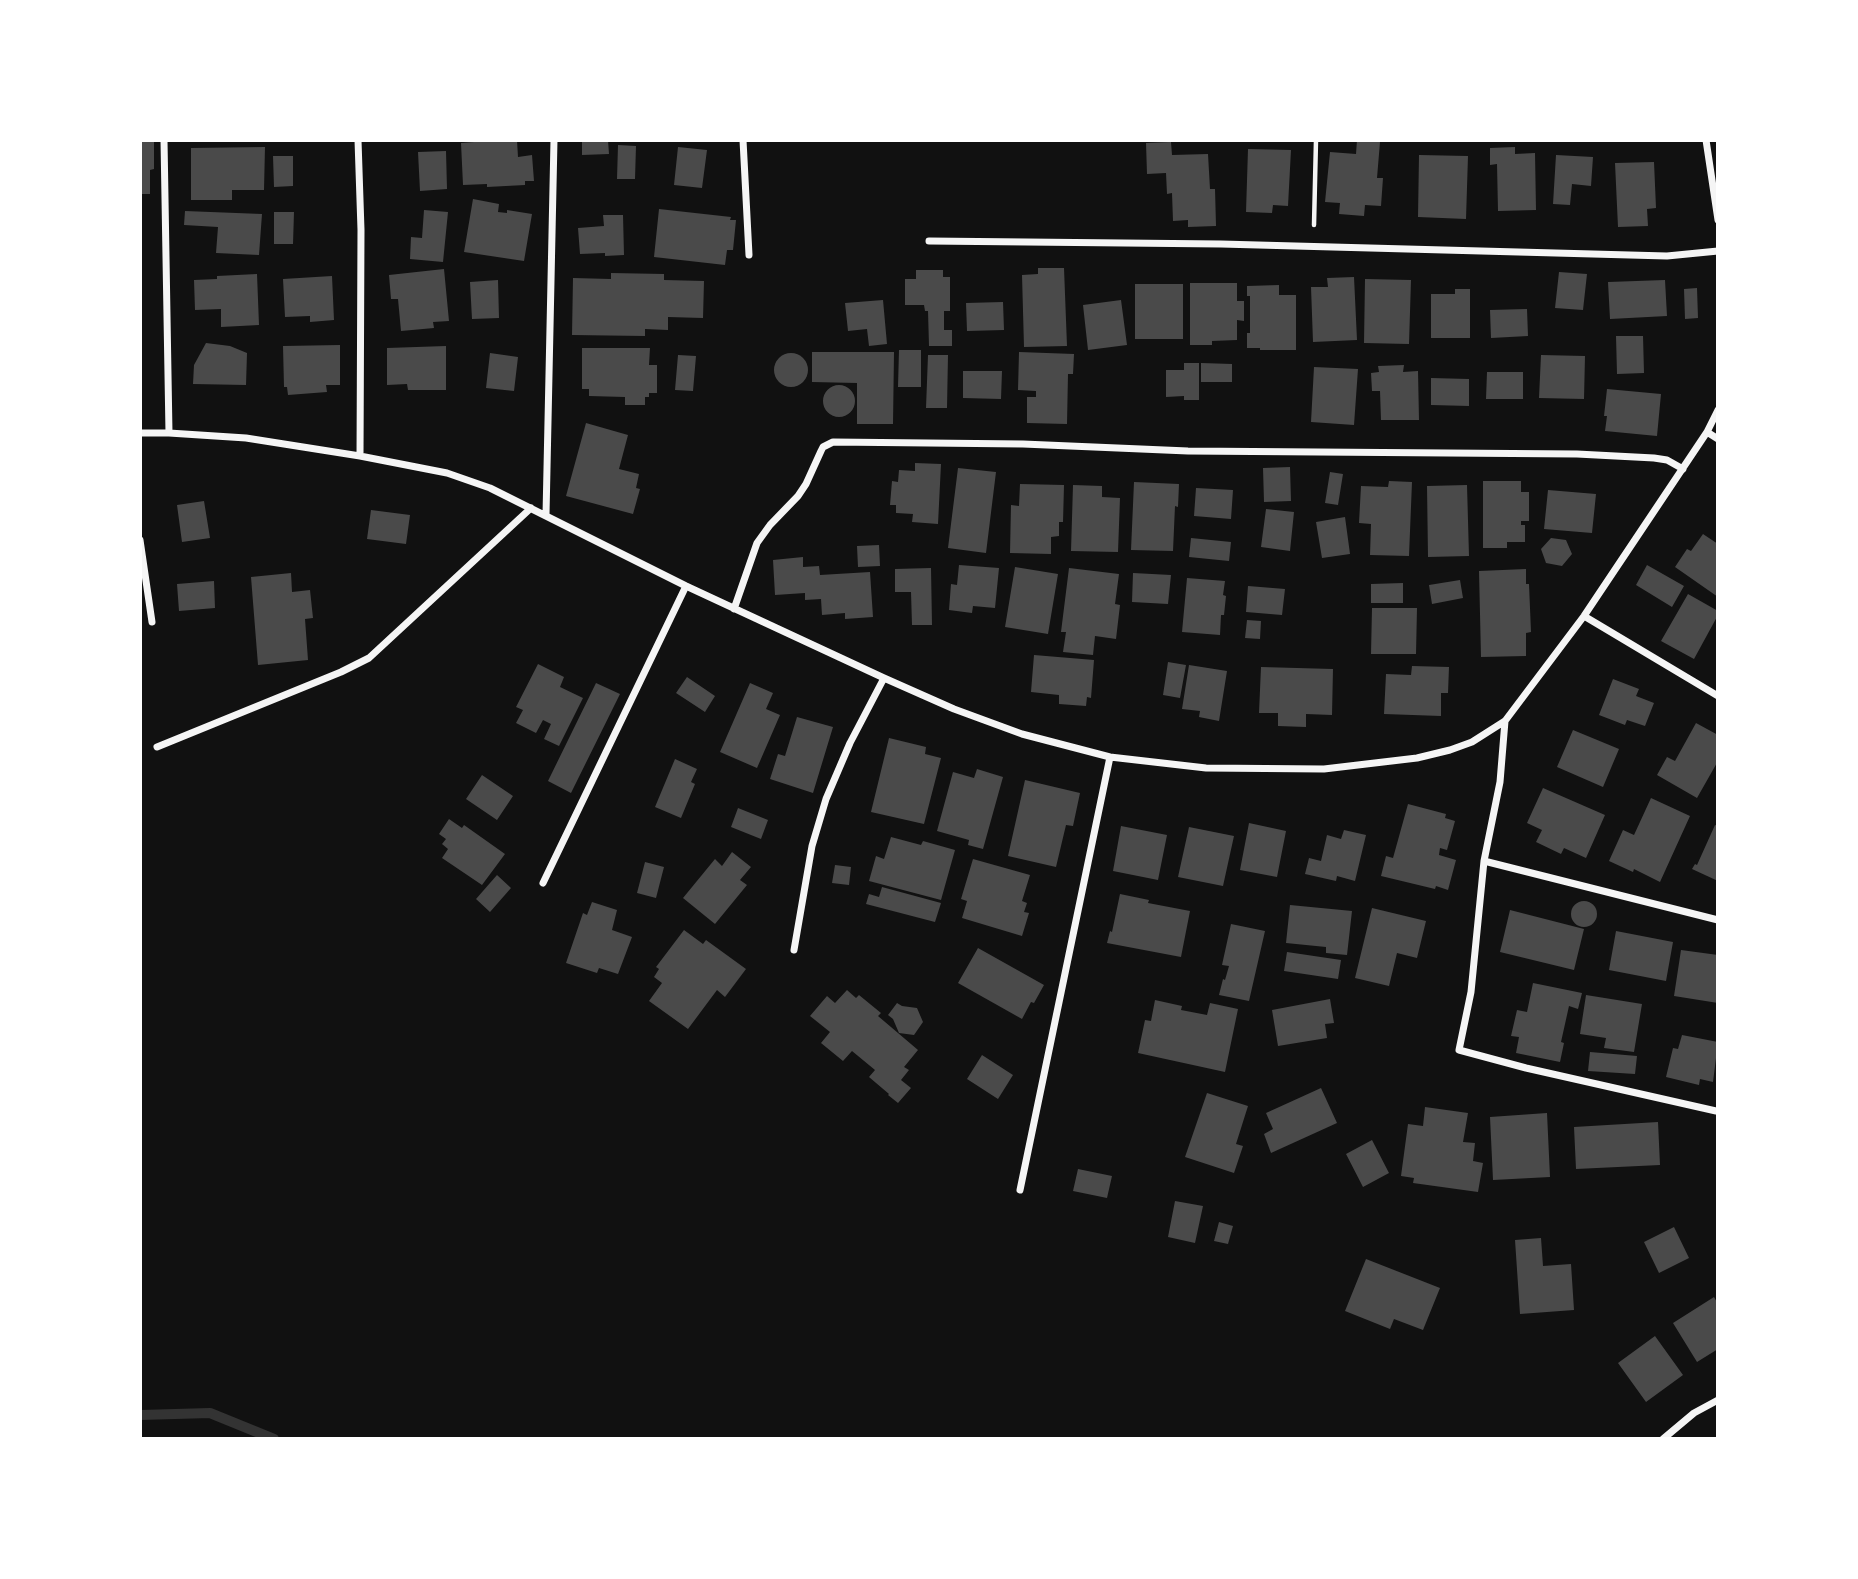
<!DOCTYPE html>
<html>
<head>
<meta charset="utf-8">
<style>
  body { margin:0 }
  #map { position:relative; width:1858px; height:1579px; overflow:hidden; background:#111; font-family:Ubuntu,sans-serif }
  canvas { display:block }
  .frame { position:absolute; inset:0; border:142px solid #fff; pointer-events:none }
</style>
</head>
<body>
<div id="map">
<canvas width="1858" height="1579"></canvas>
<div class="frame"></div>
</div>
<script>
const ctx = document.querySelector('canvas').getContext('2d');
ctx.lineJoin = 'round';
const shape = rows => new Path2D(rows.map(r => 'M' + r).join(''));
function strokePath(path, color, width, dash) { ctx.strokeStyle = color; ctx.lineWidth = width; ctx.lineCap = dash ? 'butt' : 'round'; ctx.setLineDash(dash || []); ctx.stroke(path); }
function fill(path, color) { ctx.fillStyle = color; ctx.fill(path, 'evenodd'); }
const stream = shape([
  [140,1415,210,1413,274,1439]
]);
const building = shape([
  [140,140,154,140,154,169,150,170,150,194,140,194],
  [500,140,517,140,518,157,532,155,534,181,525,181,525,185,487,187,487,184,463,185,461,143],
  [582,140,608,140,609,154,582,155],
  [1357,140,1380,142,1377,178,1383,178,1381,206,1365,205,1364,216,1339,214,1340,203,1325,202,1330,152,1356,154],
  [1171,142,1172,155,1208,154,1210,189,1215,189,1216,226,1188,227,1188,220,1173,221,1172,193,1167,194,1166,173,1147,174,1146,143],
  [618,145,636,146,635,179,617,179],
  [265,147,264,190,232,190,232,200,191,200,191,148],
  [678,147,707,150,702,188,674,185],
  [1515,147,1515,154,1535,153,1536,210,1498,211,1497,164,1490,165,1490,148],
  [1248,149,1291,150,1288,206,1273,205,1272,213,1246,212],
  [446,151,447,189,420,191,418,152],
  [1419,155,1468,156,1466,219,1418,217],
  [1556,155,1593,157,1591,186,1572,184,1570,205,1553,204],
  [273,156,293,156,293,186,274,187],
  [1654,162,1656,208,1647,209,1648,226,1618,227,1615,163],
  [473,199,499,204,498,212,507,213,507,210,532,214,524,261,464,252],
  [659,209,731,217,730,220,736,220,733,250,727,250,725,265,654,257],
  [424,210,448,212,443,262,410,259,411,237,422,238],
  [185,211,262,214,259,255,216,253,218,227,184,225],
  [274,212,294,212,293,244,274,244],
  [603,215,623,215,624,255,605,256,605,253,580,254,578,228,604,226],
  [1038,268,1064,268,1067,346,1024,347,1022,275,1038,274],
  [444,269,449,321,433,322,434,328,401,331,398,299,391,299,389,275],
  [916,270,943,270,943,277,950,277,950,311,944,311,944,330,952,330,952,346,929,346,928,311,925,311,924,305,905,305,905,279,916,279],
  [1559,272,1587,274,1583,310,1555,308],
  [611,273,664,274,664,280,704,281,703,318,668,317,668,330,645,329,645,336,572,335,573,278,611,279],
  [257,274,259,325,221,327,221,309,195,310,194,280,217,279,217,276],
  [332,276,334,320,310,322,310,316,285,317,283,279],
  [1354,277,1357,340,1313,342,1311,287,1328,287,1327,278],
  [1365,279,1411,280,1409,344,1364,343],
  [498,280,499,318,472,319,470,282],
  [1665,280,1667,316,1610,319,1608,282],
  [1190,283,1237,283,1237,301,1244,301,1244,321,1237,320,1237,340,1212,341,1212,345,1190,345],
  [1135,284,1183,284,1183,339,1135,339],
  [1279,285,1279,295,1296,295,1296,350,1260,350,1260,348,1247,348,1247,333,1250,333,1250,296,1247,296,1247,286],
  [1697,288,1698,318,1685,319,1684,289],
  [1455,289,1470,289,1470,338,1431,338,1431,294,1455,294],
  [883,300,887,344,869,346,867,329,848,331,845,303],
  [1121,300,1127,345,1088,350,1083,305],
  [1003,302,1004,330,967,331,966,303],
  [1527,309,1528,336,1491,338,1490,310],
  [1616,336,1643,336,1644,373,1617,374],
  [206,343,230,346,247,353,246,385,193,384,194,365],
  [340,345,340,385,326,385,327,392,288,395,287,387,284,387,283,346],
  [446,346,446,390,408,390,407,384,387,385,387,348],
  [582,348,650,348,649,365,657,365,657,393,649,393,649,397,645,397,645,405,625,405,625,397,589,396,589,389,582,389],
  [899,350,921,350,921,387,898,387],
  [812,352,894,352,893,424,857,424,857,383,812,382],
  [1019,352,1074,354,1073,374,1068,374,1067,424,1027,423,1027,397,1036,397,1036,391,1018,390],
  [490,353,518,357,514,391,486,388],
  '774 370a17 17 0 1 1 34 0a17 17 0 1 1-34 0Z',
  [678,355,696,356,693,391,675,390],
  [928,355,948,355,947,408,926,408],
  [1541,355,1585,356,1584,399,1539,398],
  [1184,363,1199,363,1199,400,1184,400,1184,396,1166,397,1166,370,1184,370],
  [1201,363,1232,364,1232,382,1201,382],
  [1404,365,1403,372,1418,371,1419,420,1381,420,1380,391,1372,391,1371,373,1379,372,1378,366],
  [1314,367,1358,369,1354,425,1311,422],
  [963,371,1002,371,1001,399,963,398],
  [1487,372,1523,372,1523,399,1486,399],
  [1431,378,1469,379,1469,406,1431,405],
  '823 401a16 16 0 1 1 32 0a16 16 0 1 1-32 0Z',
  [1607,389,1661,394,1657,436,1605,431,1607,416,1604,416],
  [586,423,628,435,619,469,639,474,636,488,640,489,633,514,566,496],
  [915,463,941,464,938,524,912,522,913,514,896,513,896,505,890,505,892,481,898,482,899,470,915,471],
  [1290,467,1291,501,1264,502,1263,468],
  [958,468,996,472,986,553,948,548],
  [1330,472,1343,474,1338,505,1325,503],
  [1389,481,1412,482,1409,556,1370,555,1371,524,1359,523,1361,486,1388,487],
  [1483,481,1521,481,1521,492,1529,492,1529,521,1521,521,1521,525,1525,525,1525,542,1507,542,1507,548,1483,548],
  [1134,482,1179,484,1178,507,1175,506,1173,551,1131,550],
  [1020,484,1064,485,1063,522,1059,522,1059,536,1051,537,1051,554,1010,553,1011,505,1019,506],
  [1073,485,1102,486,1102,497,1120,498,1118,552,1071,551],
  [1467,485,1469,556,1428,557,1427,486],
  [1196,488,1233,490,1231,519,1194,516],
  [1548,490,1596,494,1592,533,1544,529],
  [204,501,210,538,182,542,177,505],
  [1266,509,1294,512,1290,551,1261,547],
  [371,510,410,515,406,544,367,539],
  [1345,517,1350,554,1322,558,1316,522],
  [1703,534,1718,544,1718,597,1675,567,1687,549,1691,551],
  [1191,538,1231,542,1229,561,1189,557],
  [1551,538,1566,540,1572,554,1562,566,1546,563,1541,549],
  [879,545,880,566,858,567,857,546],
  [803,557,803,567,819,566,820,575,870,572,873,617,845,619,845,613,822,615,821,599,805,600,805,593,775,595,773,560],
  [959,565,999,568,995,608,973,606,972,613,949,610,951,584,957,585],
  [1647,565,1684,586,1672,607,1636,585],
  [1015,567,1058,574,1048,634,1005,627],
  [931,568,932,625,912,625,911,592,895,592,895,569],
  [1069,568,1119,574,1115,604,1120,605,1116,639,1095,636,1093,655,1063,652,1066,632,1061,632],
  [1526,569,1526,584,1529,584,1531,632,1526,633,1526,656,1481,657,1479,571],
  [291,573,292,592,310,590,313,618,305,619,308,660,258,665,251,577],
  [1133,573,1171,575,1168,604,1132,602],
  [1187,578,1225,581,1223,595,1226,596,1224,615,1221,615,1220,635,1182,632],
  [1460,580,1463,598,1432,604,1429,585],
  [214,581,215,608,179,611,177,584],
  [1403,583,1403,603,1371,603,1371,584],
  [1248,586,1285,589,1282,615,1246,612],
  [1688,594,1718,611,1718,615,1694,659,1661,641],
  [1372,608,1417,608,1416,654,1371,654],
  [1247,620,1261,621,1260,639,1245,638],
  [1034,655,1094,660,1091,698,1087,697,1086,706,1059,704,1059,695,1031,692],
  [1168,662,1186,665,1180,698,1163,695],
  [538,664,564,677,560,687,583,698,559,746,544,739,551,724,543,720,536,733,516,723,523,710,516,707],
  [1189,665,1227,671,1219,721,1199,717,1200,711,1182,709],
  [1412,666,1449,667,1448,693,1441,693,1441,716,1384,714,1386,674,1411,675],
  [1261,667,1333,669,1332,715,1306,714,1306,727,1278,726,1278,713,1259,713],
  [687,677,715,696,705,712,676,693],
  [1613,679,1639,689,1636,696,1654,703,1645,726,1627,720,1625,725,1599,715],
  [596,683,620,694,571,793,548,781],
  [750,683,773,693,766,709,780,715,757,768,720,752],
  [797,717,833,727,813,793,770,779,778,754,785,756],
  [1696,723,1718,735,1718,761,1697,798,1657,775,1667,757,1675,761],
  [1573,730,1619,749,1603,787,1557,767],
  [889,738,926,747,925,754,941,758,924,824,871,812],
  [675,759,697,769,691,782,695,784,681,818,655,807],
  [977,769,1003,777,983,849,968,845,969,840,937,831,953,772,974,778],
  [482,775,513,796,497,820,466,799],
  [1025,780,1080,793,1073,826,1066,825,1056,867,1008,856],
  [1543,788,1605,815,1586,858,1564,848,1561,854,1536,842,1542,830,1527,823],
  [1651,798,1690,816,1660,882,1634,869,1633,872,1609,861,1623,830,1634,835],
  [1408,804,1446,814,1445,818,1455,821,1447,850,1440,848,1439,855,1456,860,1448,890,1436,886,1435,889,1381,876,1386,856,1393,858],
  [738,808,768,820,761,839,731,827],
  [449,819,462,828,464,825,505,854,482,885,442,858,448,849,442,844,446,839,439,834],
  [1249,823,1286,831,1277,877,1240,870],
  [1715,825,1718,826,1718,881,1692,869,1695,864,1697,865],
  [1121,826,1167,835,1158,880,1113,871],
  [1189,827,1234,836,1223,886,1178,877],
  [1344,830,1366,835,1355,881,1337,876,1336,881,1305,874,1309,858,1321,861,1327,835,1341,839],
  [891,837,921,845,923,841,955,850,941,900,869,881,876,856,884,859],
  [732,852,751,867,740,880,747,885,715,924,683,898,715,859,722,866],
  [973,859,1030,875,1022,901,1027,903,1024,912,1029,913,1022,936,962,918,967,901,961,899],
  [645,862,664,867,656,898,637,893],
  [835,865,851,867,849,885,832,883],
  [497,875,511,888,490,912,476,899],
  [882,887,941,903,935,922,866,904,869,894,879,897],
  [1120,894,1149,900,1148,903,1190,911,1181,957,1107,943,1110,931,1112,932],
  '1571 914a13 13 0 1 1 26 0a13 13 0 1 1-26 0Z',
  [592,902,617,910,612,930,632,937,618,974,599,968,597,973,566,963,583,913,587,915],
  [1290,905,1352,911,1347,955,1326,953,1326,947,1286,943],
  [1372,908,1426,921,1417,958,1397,953,1389,986,1355,978],
  [1510,910,1584,929,1574,970,1500,952],
  [1231,924,1265,931,1249,1001,1219,995,1223,979,1225,980,1229,966,1222,965],
  [684,930,703,944,706,940,746,969,725,997,717,990,688,1029,649,1001,662,983,654,977,659,969,656,967],
  [1616,931,1673,942,1666,981,1609,970],
  [978,948,1044,985,1034,1003,1031,1002,1022,1019,958,983],
  [1681,950,1718,955,1718,1003,1674,996],
  [1287,952,1341,960,1338,979,1284,971],
  [1533,983,1582,993,1578,1009,1569,1006,1561,1042,1564,1043,1560,1062,1516,1053,1519,1037,1511,1036,1517,1010,1527,1012],
  [847,990,856,998,859,995,881,1013,878,1016,918,1050,904,1067,909,1070,901,1080,911,1088,898,1103,888,1095,889,1094,869,1077,875,1070,852,1051,843,1061,821,1043,830,1032,810,1016,827,996,835,1003],
  [1586,995,1642,1004,1634,1052,1604,1048,1606,1038,1580,1034],
  [1330,999,1334,1023,1325,1024,1327,1038,1278,1046,1272,1010],
  [1155,1000,1182,1006,1181,1010,1207,1015,1210,1003,1238,1009,1225,1072,1138,1053,1145,1020,1151,1021],
  [897,1003,902,1006,917,1008,923,1022,914,1035,899,1033,893,1019,888,1015],
  [1682,1035,1718,1042,1713,1082,1700,1079,1699,1085,1666,1077,1673,1048,1678,1049],
  [1590,1052,1637,1056,1635,1074,1588,1071],
  [982,1055,1013,1075,998,1099,967,1079],
  [1321,1088,1337,1123,1271,1153,1264,1134,1273,1129,1266,1113],
  [1207,1093,1248,1106,1236,1144,1243,1146,1234,1173,1185,1157],
  [1425,1107,1468,1113,1463,1142,1475,1143,1473,1161,1483,1163,1478,1192,1413,1183,1414,1178,1401,1176,1408,1124,1423,1126],
  [1547,1113,1550,1177,1493,1180,1490,1117],
  [1658,1122,1660,1165,1576,1169,1574,1127],
  [1372,1140,1389,1173,1363,1187,1346,1154],
  [1078,1169,1112,1176,1107,1198,1073,1191],
  [1175,1201,1203,1206,1195,1243,1168,1237],
  [1219,1222,1233,1226,1228,1244,1214,1241],
  [1674,1227,1689,1258,1659,1273,1644,1242],
  [1541,1238,1543,1266,1571,1264,1574,1310,1520,1314,1515,1240],
  [1366,1259,1440,1288,1423,1330,1394,1319,1390,1329,1345,1311],
  [1714,1297,1718,1304,1718,1349,1697,1362,1673,1323],
  [1655,1336,1683,1375,1646,1402,1618,1363]
]);
const path = shape([
  [1314,225,1316,140]
]);
const minor = shape([
  [164,140,169,433],
  [358,140,361,230,360,456],
  [743,140,749,255],
  [1706,140,1718,220],
  [929,241,1221,244,1667,256,1718,251],
  [1707,432,1718,439],
  [140,433,169,433,246,438,360,456,447,473,490,488,686,586,884,678,954,709,1022,734,1110,757,1206,768,1324,769,1417,758,1450,750,1472,742,1505,721,1584,616,1707,432,1718,410],
  [546,515,554,140],
  [140,540,152,622],
  [734,609,757,543,770,525,798,496,806,484,821,451,823,447,833,442,1023,444,1188,451,1577,454,1654,458,1667,460,1683,469],
  [1584,616,1718,696],
  [1505,721,1500,782,1484,861,1471,992,1459,1050,1526,1068,1716,1111],
  [157,747,341,672,369,658,531,508],
  [1484,861,1718,920],
  [543,883,686,586],
  [794,950,812,846,826,799,850,743,884,678],
  [1020,1190,1110,757],
  [1663,1439,1694,1413,1718,1400]
]);
strokePath(stream, '#333', 10);
fill(building, '#4a4a4a');
strokePath(path, '#f5f5f5', 4.5);
strokePath(minor, '#f5f5f5', 7);
</script>
</body>
</html>
